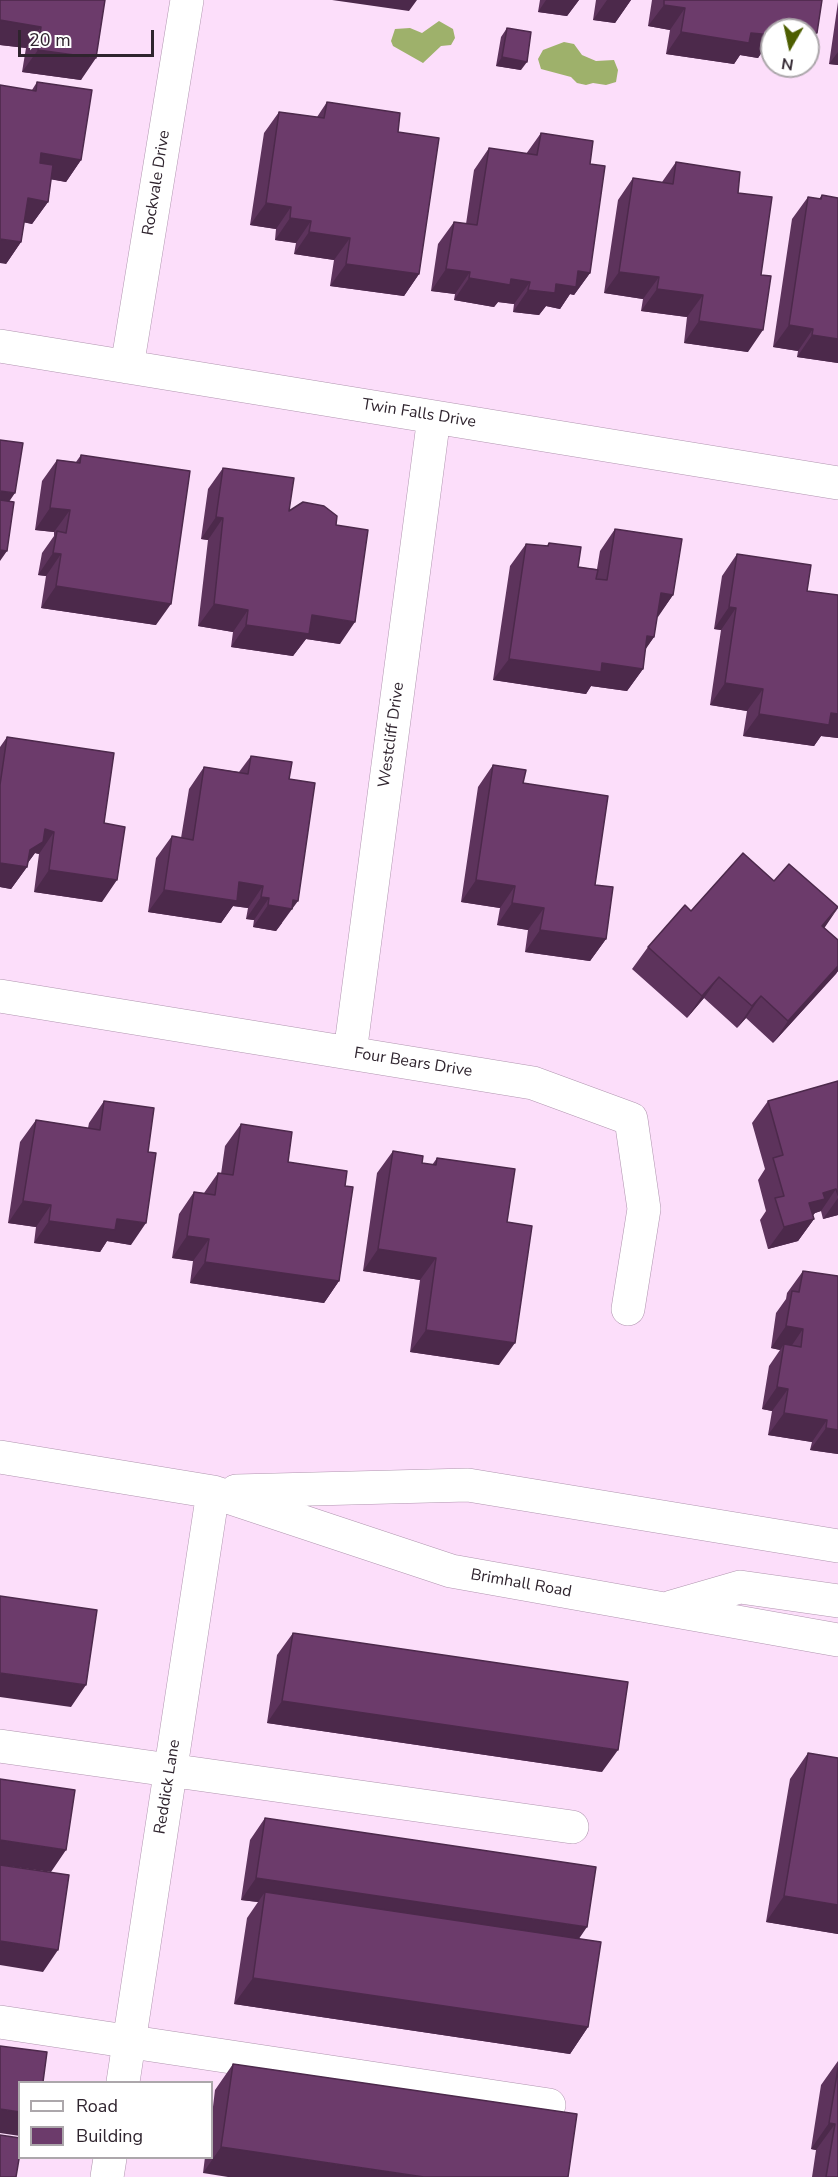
<!DOCTYPE html>
<html>
<head>
<meta charset="utf-8">
<style>
  body { margin:0 }
  #map { position:relative; width:838px; height:2177px; overflow:hidden; background:#fcdefa; font-family:"Nunito Sans",sans-serif }
  canvas { display:block }
  .legend { position:absolute; left:18px; top:2081px; width:195px; height:78px; box-sizing:border-box; background:#fff; border:2px solid #aca7ab; margin:0; padding:8px 10px; list-style:none; font-size:18px; color:#2f242e }
  .legend li { display:flex; align-items:center; gap:12px; height:30px }
  .legend b { width:30px; border:2px solid #aca7ab }
  .north { position:absolute; left:760px; top:18px; width:60px; height:60px; box-sizing:border-box; background:#fff; border:2px solid #aca7ab; border-radius:50%; rotate:189deg; font-size:16px; font-weight:700; line-height:24px; text-align:center; color:#2f242e }
  .north::after { content:''; display:block; margin:auto; width:21px; height:27px; background:#4d5e01; clip-path:polygon(50% 0,100% 100%,50% 72%,0 100%) }
  .scale { position:absolute; left:18px; top:30px; width:136px; height:27px; box-sizing:border-box; border:3px solid #2f242e; border-top:0; padding-left:8px; font-size:18px; line-height:21px; white-space:nowrap; color:#2f242e; -webkit-text-stroke:4px #fff; paint-order:stroke }
</style>
</head>
<body>
<div id="map">
<canvas width="838" height="2177"></canvas>
<ul class="legend">
<li><b style="height:8px;background:#fff"></b>Road</li>
<li><b style="height:16px;background:#6c3b6b"></b>Building</li>
</ul>
<div class="north">N</div>
<div class="scale">20 m</div>
</div>
<script>
const ctx = document.querySelector('canvas').getContext('2d');
ctx.lineJoin = 'round';
function fill(path, color) { ctx.fillStyle = color; ctx.fill(path, 'evenodd'); }
const shape = rows => new Path2D(rows.map(r => 'M' + r).join(''));
function strokePath(path, color, width, dash) { ctx.strokeStyle = color; ctx.lineWidth = width; ctx.lineCap = dash ? 'butt' : 'round'; ctx.setLineDash(dash || []); ctx.stroke(path); }
function write(font, color, halo, rows, align = 'center') {
  ctx.font = font + ' "Nunito Sans",sans-serif'; ctx.lineWidth = 6; ctx.setLineDash([]); ctx.textBaseline = 'middle'; ctx.strokeStyle = halo; ctx.fillStyle = color; for (const [text, x, y, turn = 0] of rows) {
    ctx.save(); ctx.translate(x, y); ctx.rotate((+turn || 0) * Math.PI / 180); ctx.textAlign = isNaN(turn) ? turn : align; if (halo) ctx.strokeText(text, 0, 0); ctx.fillText(text, 0, 0); ctx.restore();
  }
}
const water = shape([
  [439,21,453,29,455,38,451,45,441,46,423,63,393,46,391,41,395,29,410,28,422,33],
  [564,42,574,44,582,55,596,61,614,60,618,70,616,82,606,85,593,83,586,85,577,83,571,77,541,69,538,59,543,50]
]);
const minor = shape([
  [0,346,838,483],
  [127,367,187,0],
  [0,996,533,1083,631,1119,644,1209,628,1309],
  [350,1053,434,417],
  [0,1457,213,1492,451,1571,838,1640],
  [236,1491,468,1485,838,1546],
  [671,1607,740,1587,838,1601],
  [0,1746,572,1827],
  [0,2022,549,2105],
  [123,2082,213,1492],
  [107,2177,110,2158]
]);
const wall = shape([
  [0,0,105,0,81,80,22,72,26,48,0,45],
  [540,0,579,0,567,16,538,12],
  [596,0,631,0,615,23,593,20],
  [652,0,822,0,817,33,808,46,808,30,764,49,758,58,740,55,734,64,666,54,670,30,648,26],
  [838,2,838,65,829,64],
  [507,28,521,70,496,66,501,37],
  [37,82,81,160,66,182,51,179,48,202,32,224,24,222,21,242,6,264,32,90],
  [327,102,398,132,419,274,404,296,330,286,334,260,294,254,296,243,275,240,276,229,250,225,264,133,279,112,317,117],
  [541,133,590,164,590,273,574,295,570,294,560,309,546,306,539,315,513,312,514,304,498,302,494,307,454,300,455,294,431,291,438,244,454,222,466,224,474,170,489,148,526,154],
  [676,162,738,193,748,352,684,343,687,317,641,311,643,299,604,293,618,200,633,178,662,182],
  [822,195,838,198,838,363,797,357,798,351,773,347,792,219,808,197,819,199],
  [81,455,156,625,41,608,46,576,38,575,42,553,54,536,54,532,35,530,42,481,57,460,76,462],
  [223,468,289,511,336,525,340,644,306,639,293,656,231,647,233,632,198,626,208,540,201,539,208,489],
  [615,529,673,595,657,617,654,637,645,649,643,669,627,691,591,686,586,694,493,680,510,566,526,544,547,546,549,543,578,567,597,569,600,551],
  [737,554,807,591,838,595,838,738,821,736,814,746,743,736,747,711,710,705,721,630,714,629,722,576],
  [7,737,104,823,102,902,34,892,39,854,35,853,27,864,27,867,11,889,0,887,0,747],
  [251,756,289,779,282,923,276,931,253,927,254,920,246,919,248,908,233,906,221,923,148,912,156,858,172,836,181,838,189,789,204,767,239,772],
  [493,765,523,783,595,885,606,939,590,961,525,952,528,930,497,925,500,908,461,902,478,787],
  [691,911,824,928,838,940,838,971,773,1043,746,1018,737,1028,704,998,687,1018,632,969,648,947],
  [838,1081,838,1215,823,1219,821,1211,815,1213,813,1215,814,1219,798,1241,768,1249,760,1220,766,1211,758,1180,765,1169,752,1123,768,1101],
  [104,1101,131,1245,107,1241,100,1252,34,1243,36,1227,8,1223,20,1142,36,1120,88,1128,89,1123],
  [241,1124,288,1162,345,1186,339,1281,324,1303,190,1283,193,1261,172,1258,179,1214,194,1192,204,1193,218,1173,221,1174,225,1146],
  [393,1151,422,1163,432,1165,437,1158,507,1222,499,1365,410,1352,420,1280,363,1271,377,1173],
  [803,1271,838,1454,810,1450,812,1442,768,1435,772,1411,762,1409,769,1366,780,1350,771,1348,776,1313,786,1299,787,1293],
  [293,1633,602,1772,267,1723,277,1655],
  [808,1753,838,1758,838,1934,766,1922,790,1779],
  [265,1818,579,1938,588,2027,570,2054,234,2004,247,1918,258,1902,241,1900,250,1840],
  [838,2061,838,2177,812,2177,816,2150,811,2149,821,2085],
  [233,2064,577,2114,203,2173,205,2157,212,2157,212,2115,215,2090]
]);
const shadedWall = shape([
  [332,0,417,0,409,11],
  [546,0,579,0,567,16,538,12],
  [607,0,631,0,615,23,593,20],
  [664,5,685,8,670,30,648,26],
  [0,20,41,27,26,48,0,45],
  [775,27,798,30,773,30],
  [772,31,772,50,764,49,758,58,740,55,734,64,666,54,681,32,751,33],
  [808,31,817,33,808,46],
  [38,50,96,58,81,80,22,72],
  [838,52,838,65,829,64],
  [502,57,527,62,521,70,496,66],
  [41,153,81,160,66,182,26,175],
  [28,198,48,202,32,224,12,220],
  [266,203,291,207,276,229,250,225],
  [290,218,311,221,296,243,275,240],
  [309,232,350,238,334,260,294,254],
  [0,239,21,242,6,264,0,263],
  [346,264,419,274,404,296,330,286],
  [446,269,470,272,455,294,431,291],
  [578,271,590,273,574,295,570,294,560,309,546,306,539,315,513,312,528,290,556,284],
  [619,272,659,277,643,299,604,293],
  [469,278,511,279,530,282,514,304,498,302,494,307,454,300],
  [657,289,703,295,687,317,641,311],
  [699,321,763,330,748,352,684,343],
  [789,325,813,329,798,351,773,347],
  [812,335,838,339,838,363,797,357],
  [0,491,15,493,0,515],
  [50,508,70,510,54,532,35,530],
  [216,517,223,518,208,540,201,539],
  [0,550,7,551,0,561],
  [53,553,61,554,46,576,38,575],
  [56,586,171,604,156,625,41,608],
  [661,593,673,595,658,617,646,615],
  [214,604,248,610,233,632,198,626],
  [729,607,736,608,721,630,714,629],
  [312,615,355,622,340,644,306,639,293,656,231,647,246,625],
  [647,636,654,637,639,659],
  [509,659,602,663,643,669,627,691,591,686,586,694,493,680],
  [725,683,763,689,747,711,710,705],
  [831,713,838,714,838,738,821,736,814,746,743,736,759,714],
  [45,829,54,832,39,854,35,853,27,864,27,867,11,889,0,887,0,863],
  [49,870,117,880,102,902,34,892],
  [476,880,515,886,500,908,461,902],
  [239,882,263,886,248,908,233,906,221,923,148,912,164,890],
  [261,897,269,898,254,920,246,919],
  [293,900,298,901,276,931,253,927,268,905],
  [512,903,544,908,528,930,497,925],
  [838,908,823,930,822,926],
  [540,930,606,939,590,961,525,952],
  [838,966,838,971,836,974,773,1043,788,1021],
  [719,977,704,998,687,1018,702,996],
  [761,996,746,1018,737,1028,752,1006],
  [836,1189,821,1211,815,1213,809,1220,814,1219,798,1241,768,1249,784,1227,809,1203,823,1193],
  [838,1198,838,1215,823,1219],
  [23,1201,51,1205,36,1227,8,1223],
  [117,1219,146,1223,131,1245,107,1241,100,1252,34,1243,49,1221],
  [187,1236,209,1239,193,1261,172,1258],
  [378,1249,436,1258,420,1280,363,1271],
  [205,1262,339,1281,324,1303,190,1283],
  [786,1326,803,1329,788,1351,784,1344,780,1350,771,1348],
  [426,1330,515,1343,499,1365,410,1352],
  [777,1387,788,1389,772,1411,762,1409],
  [784,1413,827,1420,812,1442,768,1435],
  [826,1428,838,1430,838,1454,810,1450],
  [0,1673,86,1685,71,1707,0,1697],
  [282,1701,618,1750,602,1772,267,1723],
  [0,1840,66,1850,51,1872,0,1865],
  [256,1878,587,1927,572,1949,265,1892,258,1902,241,1900],
  [784,1896,838,1905,838,1934,766,1922],
  [0,1941,58,1950,43,1972,0,1965],
  [253,1978,588,2027,570,2054,234,2004],
  [0,2109,20,2112,20,2136,0,2133],
  [829,2123,835,2124,816,2150,811,2149],
  [221,2147,424,2177,228,2177,203,2173]
]);
const building = shape([
  [0,0,105,0,96,58,38,50,41,27,0,20,0,0],
  [664,0,822,0,817,33,808,31,808,30,798,30,775,27,775,30,772,30,772,35,751,33,749,43,681,32,685,8,664,5,664,0],
  [507,28,531,32,527,62,502,57,507,28],
  [37,82,92,90,81,160,41,153,40,163,53,165,48,202,28,198,21,242,0,239,0,85,36,91,37,82],
  [327,102,400,113,398,132,439,138,419,274,346,264,350,238,309,232,311,221,290,218,291,207,266,203,279,112,324,118,327,102],
  [541,133,593,141,590,164,605,166,590,273,578,271,576,287,556,284,555,293,528,290,530,282,511,279,510,285,469,278,470,272,446,269,454,222,477,225,489,148,537,155,541,133],
  [676,162,740,172,738,193,772,197,761,275,771,276,763,330,699,321,703,295,657,289,659,277,619,272,633,178,673,184,676,162],
  [822,195,838,198,838,339,812,335,813,329,789,325,808,197,821,199,822,195],
  [0,440,23,443,15,493,0,491,0,440],
  [81,455,190,471,171,604,56,586,61,554,53,553,57,531,66,533,70,510,50,508,57,460,80,463,81,455],
  [223,468,294,478,289,511,303,502,324,506,337,516,336,525,368,530,355,622,312,615,309,634,246,625,248,610,214,604,223,518,216,517,223,468],
  [0,500,14,502,7,551,0,550,0,500],
  [615,529,682,539,673,595,661,593,654,637,647,636,643,669,602,663,601,672,509,659,526,544,548,546,549,543,581,547,578,567,598,570,596,579,607,580,615,529],
  [737,554,811,565,807,591,838,595,838,714,831,713,829,725,759,714,763,689,725,683,736,608,729,607,737,554],
  [7,737,114,753,104,823,125,827,117,880,49,870,54,832,45,829,43,842,30,850,27,867,0,863,0,785,7,737],
  [251,756,292,762,289,779,315,783,298,901,293,900,292,909,268,905,269,898,261,897,263,886,239,882,237,901,164,890,172,836,193,840,204,767,248,774,251,756],
  [493,765,526,770,523,783,608,796,595,885,613,887,606,939,540,930,544,908,512,903,515,886,476,880,493,765],
  [743,853,774,881,789,864,838,907,822,926,838,940,838,966,788,1021,761,996,752,1006,719,977,702,996,648,947,685,905,691,911,743,853],
  [838,1081,838,1195,836,1189,823,1193,825,1199,809,1203,814,1219,784,1227,775,1198,784,1196,773,1158,783,1155,768,1101,838,1081],
  [104,1101,154,1108,148,1152,156,1153,146,1223,117,1219,115,1230,49,1221,51,1205,23,1201,36,1120,100,1130,104,1101],
  [241,1124,292,1132,288,1162,347,1171,345,1186,353,1187,339,1281,205,1262,209,1239,187,1236,194,1192,215,1195,218,1173,233,1175,241,1124],
  [393,1151,423,1156,422,1163,436,1165,437,1158,515,1169,507,1222,532,1226,515,1343,426,1330,436,1258,378,1249,393,1151],
  [803,1271,838,1276,838,1430,826,1428,827,1420,784,1413,788,1389,777,1387,784,1344,801,1347,803,1329,786,1326,792,1291,799,1292,803,1271],
  [0,1596,97,1610,86,1685,0,1673,0,1596],
  [293,1633,628,1682,618,1750,282,1701,293,1633],
  [808,1753,838,1758,838,1905,784,1896,808,1753],
  [0,1779,75,1790,66,1850,0,1840,0,1779],
  [265,1818,596,1867,587,1927,256,1878,265,1818],
  [0,1865,69,1875,58,1950,0,1941,0,1865],
  [265,1892,601,1942,588,2027,253,1978,265,1892],
  [0,2046,47,2052,43,2082,20,2082,20,2112,0,2109,0,2046],
  [233,2064,577,2114,568,2177,424,2177,221,2147,233,2064],
  [838,2068,838,2177,826,2177,835,2124,829,2123,838,2068],
  [0,2135,20,2138,20,2153,16,2177,0,2177,0,2135]
]);
const streetNames = [
  ["Rockvale Drive",157,183,-81],
  ["Twin Falls Drive",419,414,9],
  ["Westcliff Drive",392,735,-82],
  ["Four Bears Drive",413,1063,9],
  ["Brimhall Road",521,1584,10],
  ["Reddick Lane",168,1787,-81]
];
fill(water, '#9eb16b');
strokePath(minor, '#b095af', 34);
strokePath(minor, '#fff', 33);
fill(wall, '#5d335c');
fill(shadedWall, '#4c294b');
fill(building, '#6c3b6b');
strokePath(building, '#4c294b', 1.5);
write('16px', '#2f242e', '#fff', streetNames);
</script>
</body>
</html>
